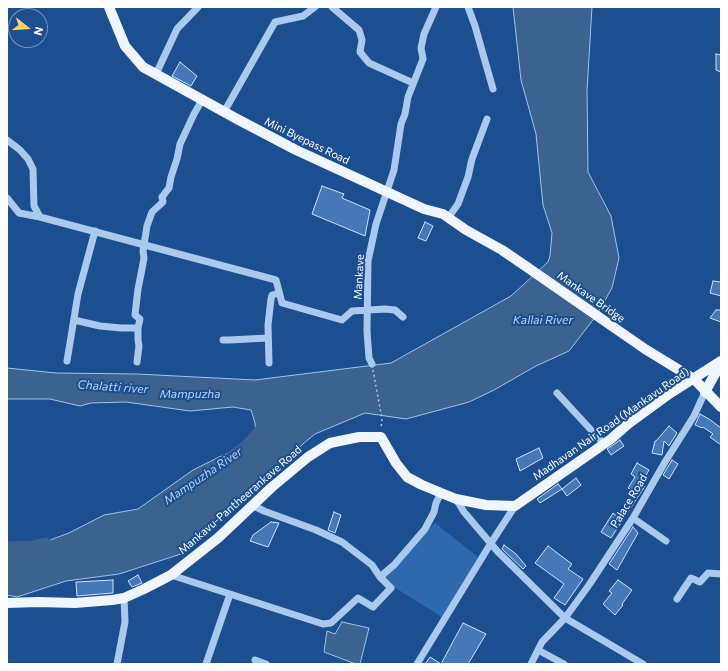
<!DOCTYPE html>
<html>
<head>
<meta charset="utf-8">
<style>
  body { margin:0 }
  #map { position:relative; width:728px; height:671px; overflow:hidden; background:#1b4f8f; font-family:Commissioner,sans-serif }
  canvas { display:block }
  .frame { position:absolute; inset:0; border:8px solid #fff; pointer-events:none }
  .north { position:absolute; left:8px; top:8px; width:40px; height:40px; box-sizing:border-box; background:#1b4f8f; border:1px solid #7695bc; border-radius:50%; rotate:107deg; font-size:11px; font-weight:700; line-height:16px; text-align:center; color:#fff }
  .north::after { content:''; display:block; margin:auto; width:14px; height:18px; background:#ffd166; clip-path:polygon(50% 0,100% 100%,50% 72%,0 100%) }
</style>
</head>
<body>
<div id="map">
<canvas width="728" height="671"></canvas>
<div class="frame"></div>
<div class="north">N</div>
</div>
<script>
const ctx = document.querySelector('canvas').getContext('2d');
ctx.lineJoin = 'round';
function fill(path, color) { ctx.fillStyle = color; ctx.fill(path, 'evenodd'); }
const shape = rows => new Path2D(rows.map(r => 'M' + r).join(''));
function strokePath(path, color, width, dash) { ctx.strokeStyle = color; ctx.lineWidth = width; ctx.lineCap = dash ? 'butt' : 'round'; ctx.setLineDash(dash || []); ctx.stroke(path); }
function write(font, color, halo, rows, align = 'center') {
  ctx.font = font + ' Commissioner,sans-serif'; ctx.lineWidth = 4; ctx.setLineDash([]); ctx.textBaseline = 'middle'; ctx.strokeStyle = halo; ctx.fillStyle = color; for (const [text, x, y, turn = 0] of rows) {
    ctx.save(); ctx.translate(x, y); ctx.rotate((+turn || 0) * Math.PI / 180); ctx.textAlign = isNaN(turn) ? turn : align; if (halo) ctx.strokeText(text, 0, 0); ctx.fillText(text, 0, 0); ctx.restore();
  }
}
const green = shape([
  [435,523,478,557,442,617,381,579]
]);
const water = shape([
  [513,7,592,7,587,91,588,172,611,216,619,258,612,288,596,316,569,351,536,366,494,390,469,402,406,419,365,413,315,434,304,443,273,474,181,554,119,574,66,581,17,597,7,595,7,546,12,546,20,551,69,533,104,515,138,509,193,470,219,457,248,445,256,439,255,423,251,410,233,407,190,411,126,402,91,403,80,406,50,399,7,399,7,368,56,373,137,374,255,380,391,363,511,296,548,262,550,256,552,233,543,205,536,134,521,80,513,7],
  [342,622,369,628,360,664,356,664,324,652,327,631,335,634,342,622]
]);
const river = shape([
  [232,457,246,447,267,424],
  [7,548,33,547,46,544]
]);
const building = shape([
  [716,54,721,55,721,72,716,70,716,54],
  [180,62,197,76,191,86,172,76,180,62],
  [322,186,344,194,342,198,370,210,365,236,312,214,322,186],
  [425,222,433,226,426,241,418,238,425,222],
  [713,281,721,282,721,296,710,293,713,281],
  [716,310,721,310,721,322,710,318,716,310],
  [700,414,709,419,721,428,721,445,710,437,713,434,703,427,702,428,695,425,700,414],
  [669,426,677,433,670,444,669,446,664,441,662,455,652,453,655,441,656,441,669,426],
  [620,440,624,446,611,455,607,449,620,440],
  [539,448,543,458,520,471,516,459,539,448],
  [672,460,678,464,669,479,663,475,672,460],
  [637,463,649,470,641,484,645,486,611,538,601,532,613,513,618,517,633,491,628,488,635,477,631,474,637,463],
  [576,478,581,485,567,496,562,489,576,478],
  [558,484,562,489,540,503,537,499,558,484],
  [334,512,341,515,335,533,328,530,334,512],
  [271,522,279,523,268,547,250,541,253,535,271,522],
  [633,527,638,533,617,570,609,564,633,527],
  [504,545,516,554,526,566,523,569,502,549,504,545],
  [548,546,572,564,568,569,583,579,565,605,554,598,564,584,535,563,548,546],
  [138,575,142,583,132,587,128,581,138,575],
  [113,580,113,593,77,596,76,582,113,580],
  [618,580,632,590,622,604,623,605,615,615,603,604,612,593,609,591,618,580],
  [463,623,486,634,468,664,425,664,430,657,441,664,463,623]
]);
const path = shape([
  [373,370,382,419,381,429]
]);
const minor = shape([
  [332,7,359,30,362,40,360,52,369,63,413,83],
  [468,7,475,26,493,89],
  [156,74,177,29,198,7],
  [224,112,275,22,303,16,315,7],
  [7,140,20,150,28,159,33,169,34,206,40,217],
  [7,198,19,213,40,217,276,280,282,303,342,320,352,311,385,309,395,310,403,317],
  [448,218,458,204,468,177,472,159,487,119],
  [74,320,100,326,121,328,138,328],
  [223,340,229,340,268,338],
  [67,361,78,294,95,231],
  [137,362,139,346,138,340,138,328,140,319,135,315,138,289,142,269,144,258,143,251,147,226,152,212,163,202,162,197,169,188,171,177,177,159,180,144,194,114,202,100],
  [269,363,268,325,271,299,272,295,279,293],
  [372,364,369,358,367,331,368,261,376,224,394,170,401,124,405,114,408,97,423,59,421,48,424,34,436,7],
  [557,393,604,444],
  [456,499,464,512,498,552,565,618,643,664],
  [252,505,264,511,316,530,342,542,372,565,380,577,394,565,425,529,434,512,436,503,441,493],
  [633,518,666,541],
  [171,575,323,624,331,623,358,598,373,607,391,588,380,577],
  [677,599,691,578,700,582,708,573,721,574],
  [538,650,564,664],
  [255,660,266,664],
  [117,664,125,622,124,598],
  [206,664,230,594],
  [417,664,491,543,515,506],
  [531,664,542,642,565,618,589,585,633,518,665,462,694,416,705,392]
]);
const major = shape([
  [109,7,125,46,143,67,237,119,296,150,424,209,443,214,466,230,502,250,524,265,645,349,694,379,721,407],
  [705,392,721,363],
  [7,603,38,602,75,603,112,600,124,598,144,589,171,575,218,538,272,487,308,457,330,443,359,437,381,437,396,463,407,477,422,485,456,499,486,505,515,506,594,451,611,439,628,424,669,394,721,361]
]);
const streetNames = [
  ["Mini Byepass Road",307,141,26],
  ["Mankave",359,277,-87],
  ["Mankave Bridge",591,297,35],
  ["Madhavan Nair Road (Mankavu Road)",611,424,-35],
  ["Mankavu-Pantheerankave Road",240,500,-41],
  ["Palace Road",629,501,-59]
];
const waterNames = [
  ["Kallai River",543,320],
  ["Chalatti river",113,387,4],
  ["Mampuzha",190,394],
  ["Mampuzha River",203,476,-34]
];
fill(green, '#2e69ad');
fill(water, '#3c6290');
strokePath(water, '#9cc4f0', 1);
strokePath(river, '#3c6290', 13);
fill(building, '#4478b7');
strokePath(building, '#cfe3fa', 1);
strokePath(path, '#a9c9ee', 1.5, [2, 3]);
strokePath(minor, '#a9c9ee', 7);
strokePath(major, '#f0f6ff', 10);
write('11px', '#fff', '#1b4f8f', streetNames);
write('italic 12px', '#b5d3f5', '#1b4f8f', waterNames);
</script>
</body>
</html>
